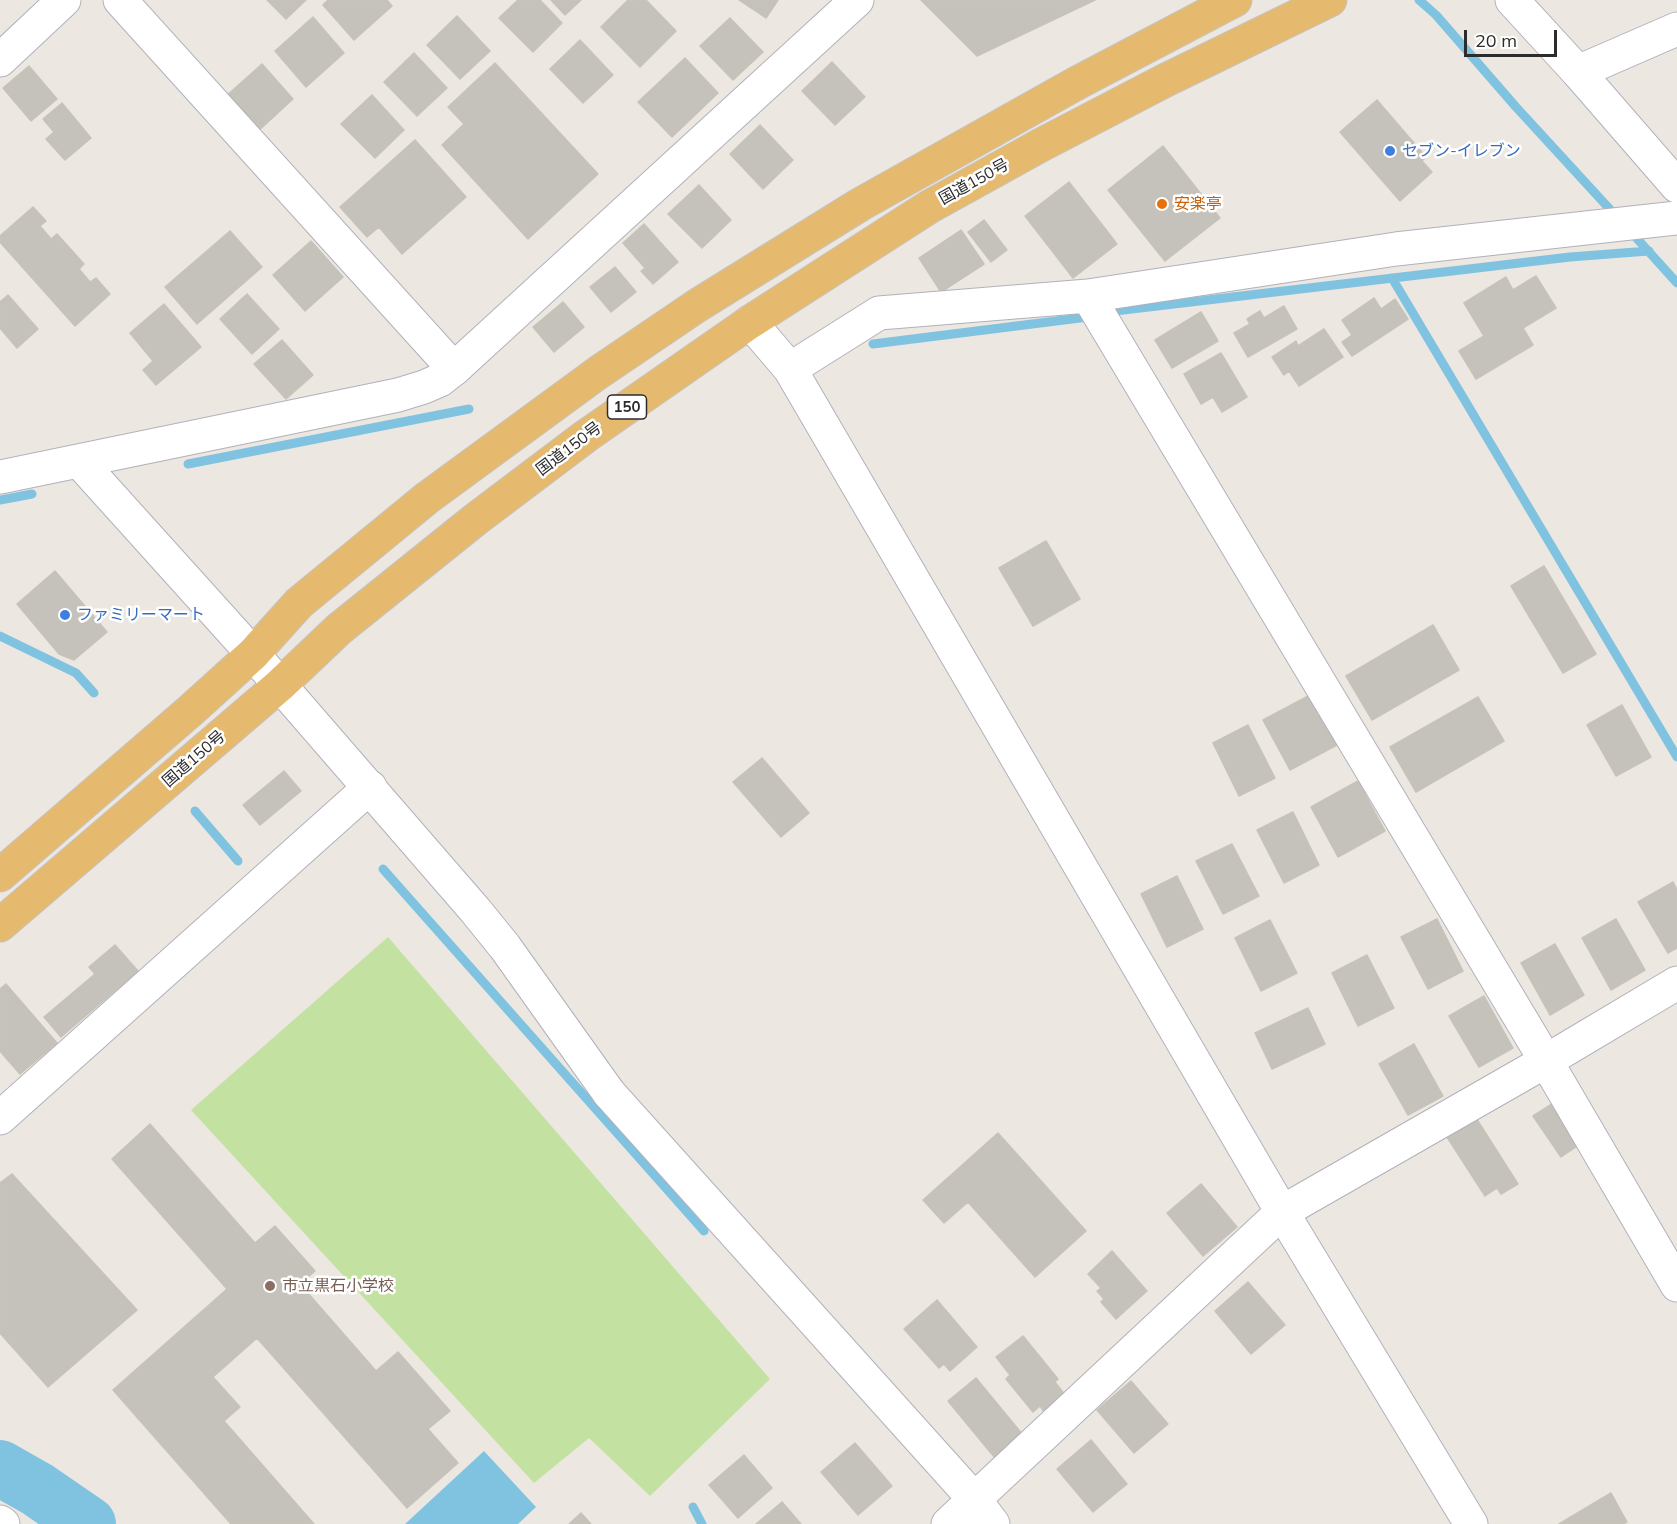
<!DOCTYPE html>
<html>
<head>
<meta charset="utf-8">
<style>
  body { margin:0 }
  #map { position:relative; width:1677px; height:1524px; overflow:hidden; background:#ece7e0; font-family:Mulish,sans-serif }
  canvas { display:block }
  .scale { position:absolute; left:1464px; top:30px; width:93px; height:27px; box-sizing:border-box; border:3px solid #2c2c2c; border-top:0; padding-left:8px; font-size:18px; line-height:21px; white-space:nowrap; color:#2c2c2c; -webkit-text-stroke:4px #fff; paint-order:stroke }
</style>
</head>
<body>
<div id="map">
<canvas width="1677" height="1524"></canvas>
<div class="scale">20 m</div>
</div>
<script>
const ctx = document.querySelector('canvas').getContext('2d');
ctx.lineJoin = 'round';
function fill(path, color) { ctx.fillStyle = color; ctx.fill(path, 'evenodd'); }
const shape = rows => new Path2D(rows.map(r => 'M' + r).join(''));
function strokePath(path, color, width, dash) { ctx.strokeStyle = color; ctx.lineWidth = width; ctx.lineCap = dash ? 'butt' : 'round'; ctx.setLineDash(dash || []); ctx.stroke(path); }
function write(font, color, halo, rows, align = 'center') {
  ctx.font = font + ' Mulish,"Noto Sans JP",sans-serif'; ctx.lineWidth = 5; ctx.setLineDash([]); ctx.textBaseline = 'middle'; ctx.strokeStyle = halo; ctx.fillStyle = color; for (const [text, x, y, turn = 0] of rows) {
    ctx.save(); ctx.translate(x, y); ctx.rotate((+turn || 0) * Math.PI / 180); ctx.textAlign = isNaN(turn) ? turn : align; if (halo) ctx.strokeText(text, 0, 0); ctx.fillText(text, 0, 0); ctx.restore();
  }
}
const pitch = shape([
  [388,937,770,1379,650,1496,589,1438,534,1483,191,1110]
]);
const water = shape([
  [484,1451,536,1507,518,1524,405,1524]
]);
const stream = shape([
  [1419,0,1436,15,1516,107,1617,217],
  [1631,232,1677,283],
  [1392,278,1677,757],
  [1115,311,1570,257,1649,251],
  [873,344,1088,317],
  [188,464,469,409],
  [0,500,32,494],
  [0,636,76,673,94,693],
  [195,811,238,861],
  [383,869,704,1231],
  [693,1507,702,1524]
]);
const river = shape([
  [0,1468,37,1489,88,1524]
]);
const building = shape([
  [267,0,306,0,286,19,267,0],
  [328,0,387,0,392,6,354,40,323,5,328,0],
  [518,0,540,0,562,23,533,52,499,18,518,0],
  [551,0,581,0,565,15,551,0],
  [628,0,646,0,676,31,640,67,601,27,628,0],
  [739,0,778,0,766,18,739,0],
  [921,0,1095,0,977,56,921,0],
  [457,16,490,51,460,79,427,45,457,16],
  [313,17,344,53,306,87,275,51,313,17],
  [730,18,763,52,733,80,700,46,730,18],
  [580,40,613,75,583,103,550,69,580,40],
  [414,53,447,88,417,116,384,82,414,53],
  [685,58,718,93,672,137,638,102,685,58],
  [832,62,865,97,835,125,802,91,832,62],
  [495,63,598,174,528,239,442,145,464,124,448,107,495,63],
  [262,64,293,99,256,133,224,98,262,64],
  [29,66,57,99,31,121,3,88,29,66],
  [372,95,404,130,375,158,341,124,372,95],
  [1377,100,1426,157,1422,161,1432,172,1400,201,1340,132,1377,100],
  [62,103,91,138,65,160,46,139,54,132,43,119,62,103],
  [760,125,793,160,763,189,730,154,760,125],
  [415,140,466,197,402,254,379,227,367,237,340,207,415,140],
  [1163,146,1220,218,1165,261,1108,190,1163,146],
  [1069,182,1117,244,1073,278,1025,216,1069,182],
  [699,185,731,220,702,248,668,214,699,185],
  [33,207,46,221,40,226,51,239,57,234,84,264,79,269,90,282,96,278,110,294,75,326,0,242,0,236,33,207],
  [984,220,1007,250,991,262,968,232,984,220],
  [644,224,678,262,653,284,641,271,645,268,623,243,644,224],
  [961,230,984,264,941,292,919,258,961,230],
  [230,231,262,267,197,324,165,287,230,231],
  [311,241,343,277,305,311,273,275,311,241],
  [615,267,636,292,611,312,590,287,615,267],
  [1536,276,1556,308,1523,328,1533,345,1476,379,1459,351,1484,336,1464,303,1506,277,1513,290,1536,276],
  [247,294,279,329,252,354,220,319,247,294],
  [8,295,38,329,17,348,0,328,0,302,8,295],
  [1374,298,1381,309,1395,299,1408,319,1352,356,1342,342,1352,335,1342,320,1374,298],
  [563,302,584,327,554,352,533,327,563,302],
  [164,304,201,347,156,385,143,370,153,361,130,333,164,304],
  [1284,306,1297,329,1248,357,1234,333,1250,324,1247,319,1260,311,1264,318,1284,306],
  [1201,312,1218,341,1172,368,1155,340,1201,312],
  [1324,329,1343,357,1299,386,1289,371,1284,375,1272,357,1296,341,1298,346,1324,329],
  [282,340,313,375,286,399,254,364,282,340],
  [1221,353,1247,397,1222,412,1213,397,1201,404,1184,374,1221,353],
  [1046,541,1080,599,1033,626,999,568,1046,541],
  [1544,566,1596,654,1563,673,1511,586,1544,566],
  [55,571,107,632,74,660,59,654,17,604,55,571],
  [1433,625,1459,670,1372,720,1346,676,1433,625],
  [1310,695,1337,745,1290,770,1263,720,1310,695],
  [1478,697,1504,741,1416,792,1390,747,1478,697],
  [1622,705,1651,757,1616,776,1587,725,1622,705],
  [1248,725,1275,778,1239,796,1213,743,1248,725],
  [762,758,809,813,781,837,733,782,762,758],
  [284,771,301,791,260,825,243,805,284,771],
  [1358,781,1385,831,1338,857,1311,807,1358,781],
  [1293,812,1319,865,1284,883,1257,830,1293,812],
  [1232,844,1259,896,1223,914,1196,861,1232,844],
  [1177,876,1203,929,1167,947,1141,894,1177,876],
  [1673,882,1677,890,1677,948,1668,953,1638,902,1673,882],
  [1437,919,1463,971,1428,989,1401,937,1437,919],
  [1616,919,1645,970,1611,990,1582,938,1616,919],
  [1270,920,1297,973,1261,991,1235,938,1270,920],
  [1555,944,1584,995,1550,1015,1521,963,1555,944],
  [115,945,138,971,61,1037,44,1017,95,974,89,967,115,945],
  [1367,955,1394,1008,1358,1026,1332,973,1367,955],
  [6,984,57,1043,20,1074,0,1051,0,989,6,984],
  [1484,996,1513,1048,1479,1067,1449,1016,1484,996],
  [1308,1008,1325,1044,1272,1069,1255,1033,1308,1008],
  [1414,1044,1443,1096,1408,1115,1379,1064,1414,1044],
  [1552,1104,1579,1145,1561,1157,1533,1116,1552,1104],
  [1476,1118,1518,1184,1501,1194,1497,1188,1485,1196,1447,1137,1476,1118],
  [150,1124,255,1243,275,1226,315,1271,300,1284,376,1371,398,1352,450,1411,428,1429,458,1463,407,1508,257,1338,213,1377,240,1407,224,1421,314,1524,231,1524,113,1390,227,1289,112,1159,150,1124],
  [998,1133,1086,1231,1035,1277,968,1202,944,1223,923,1200,998,1133],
  [12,1174,137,1310,48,1387,0,1333,0,1183,12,1174],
  [1201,1184,1237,1227,1203,1256,1167,1213,1201,1184],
  [1112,1251,1147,1291,1116,1319,1101,1302,1104,1299,1097,1291,1101,1288,1088,1274,1112,1251],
  [1248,1282,1285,1325,1251,1354,1215,1311,1248,1282],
  [937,1300,977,1347,950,1371,944,1364,939,1368,904,1329,937,1300],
  [1023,1336,1058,1379,1055,1382,1065,1395,1044,1412,1040,1406,1033,1412,1006,1379,1010,1375,996,1357,1023,1336],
  [976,1378,1023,1435,995,1458,948,1401,976,1378],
  [1131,1381,1168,1424,1134,1453,1097,1410,1131,1381],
  [1091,1440,1127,1484,1093,1512,1057,1469,1091,1440],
  [855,1443,892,1486,858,1515,821,1472,855,1443],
  [744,1455,772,1488,738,1518,709,1485,744,1455],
  [1611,1493,1627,1522,1623,1524,1559,1524,1611,1493],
  [782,1502,801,1524,756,1524,782,1502],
  [581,1513,591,1524,569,1524,581,1513]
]);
const minor = shape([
  [120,0,454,369],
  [0,60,64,0],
  [1578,72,1677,29],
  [1088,296,1546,1061,1677,1285],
  [750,322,790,369,1282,1212,1471,1524],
  [790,369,879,313,1088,296,1396,249,1677,218],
  [609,1093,975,1500,993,1524],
  [0,1118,370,787],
  [0,1522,3,1524],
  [948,1524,1282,1212,1546,1061,1677,983]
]);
const tertiary = shape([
  [1512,0,1578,72,1677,186],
  [79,461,253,654,475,910,505,947,609,1093],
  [0,477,398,395,424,387,440,380,454,369,857,0]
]);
const trunk = shape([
  [0,875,190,711,253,654,299,603,427,498,599,372,698,305,861,204,1077,83,1235,0],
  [0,925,280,685,339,629,476,519,586,436,750,322,929,207,1041,145,1164,81,1330,0]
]);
const markers = [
  [1390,151,6,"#3f7fe0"],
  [1162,204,6,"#e8710a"],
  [65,615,6,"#3f7fe0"],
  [270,1286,6,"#8d6e63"]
];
const shields = [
  [627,407,39]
];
const shieldNames = [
  ["150",627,407]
];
const shopNames = [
  ["セブン-イレブン",1402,151],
  ["ファミリーマート",77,615]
];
const streetNames = [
  ["国道150号",974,182,-29],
  ["国道150号",569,449,-37],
  ["国道150号",194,759,-41]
];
const foodNames = [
  ["安楽亭",1174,204]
];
const educationNames = [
  ["市立黒石小学校",282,1286]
];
fill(pitch, '#c3e2a1');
fill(water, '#80c3e1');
strokePath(stream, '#80c3e1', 9);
strokePath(river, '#80c3e1', 56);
fill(building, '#c5c1bb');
strokePath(building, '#c7c3ba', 1.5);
strokePath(minor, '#b1b1bb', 35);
strokePath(tertiary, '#b1b1bb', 35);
strokePath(trunk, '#c4c4c4', 35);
strokePath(minor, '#fff', 33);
strokePath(tertiary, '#fff', 33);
strokePath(trunk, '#e6ba6e', 33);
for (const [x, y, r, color] of markers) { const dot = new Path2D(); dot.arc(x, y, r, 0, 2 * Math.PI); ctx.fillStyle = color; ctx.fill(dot); strokePath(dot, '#fff', 2); }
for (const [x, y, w] of shields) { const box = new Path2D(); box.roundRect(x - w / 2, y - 12, w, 24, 4.5); ctx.fillStyle = '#fff'; ctx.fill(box); strokePath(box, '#2c2c2c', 1.5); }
write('bold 15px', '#2c2c2c', null, shieldNames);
write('16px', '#366cbe', '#fff', shopNames, 'left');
write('16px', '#2c2c2c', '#fff', streetNames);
write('16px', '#c56008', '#fff', foodNames, 'left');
write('16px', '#785e54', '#fff', educationNames, 'left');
</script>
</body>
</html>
